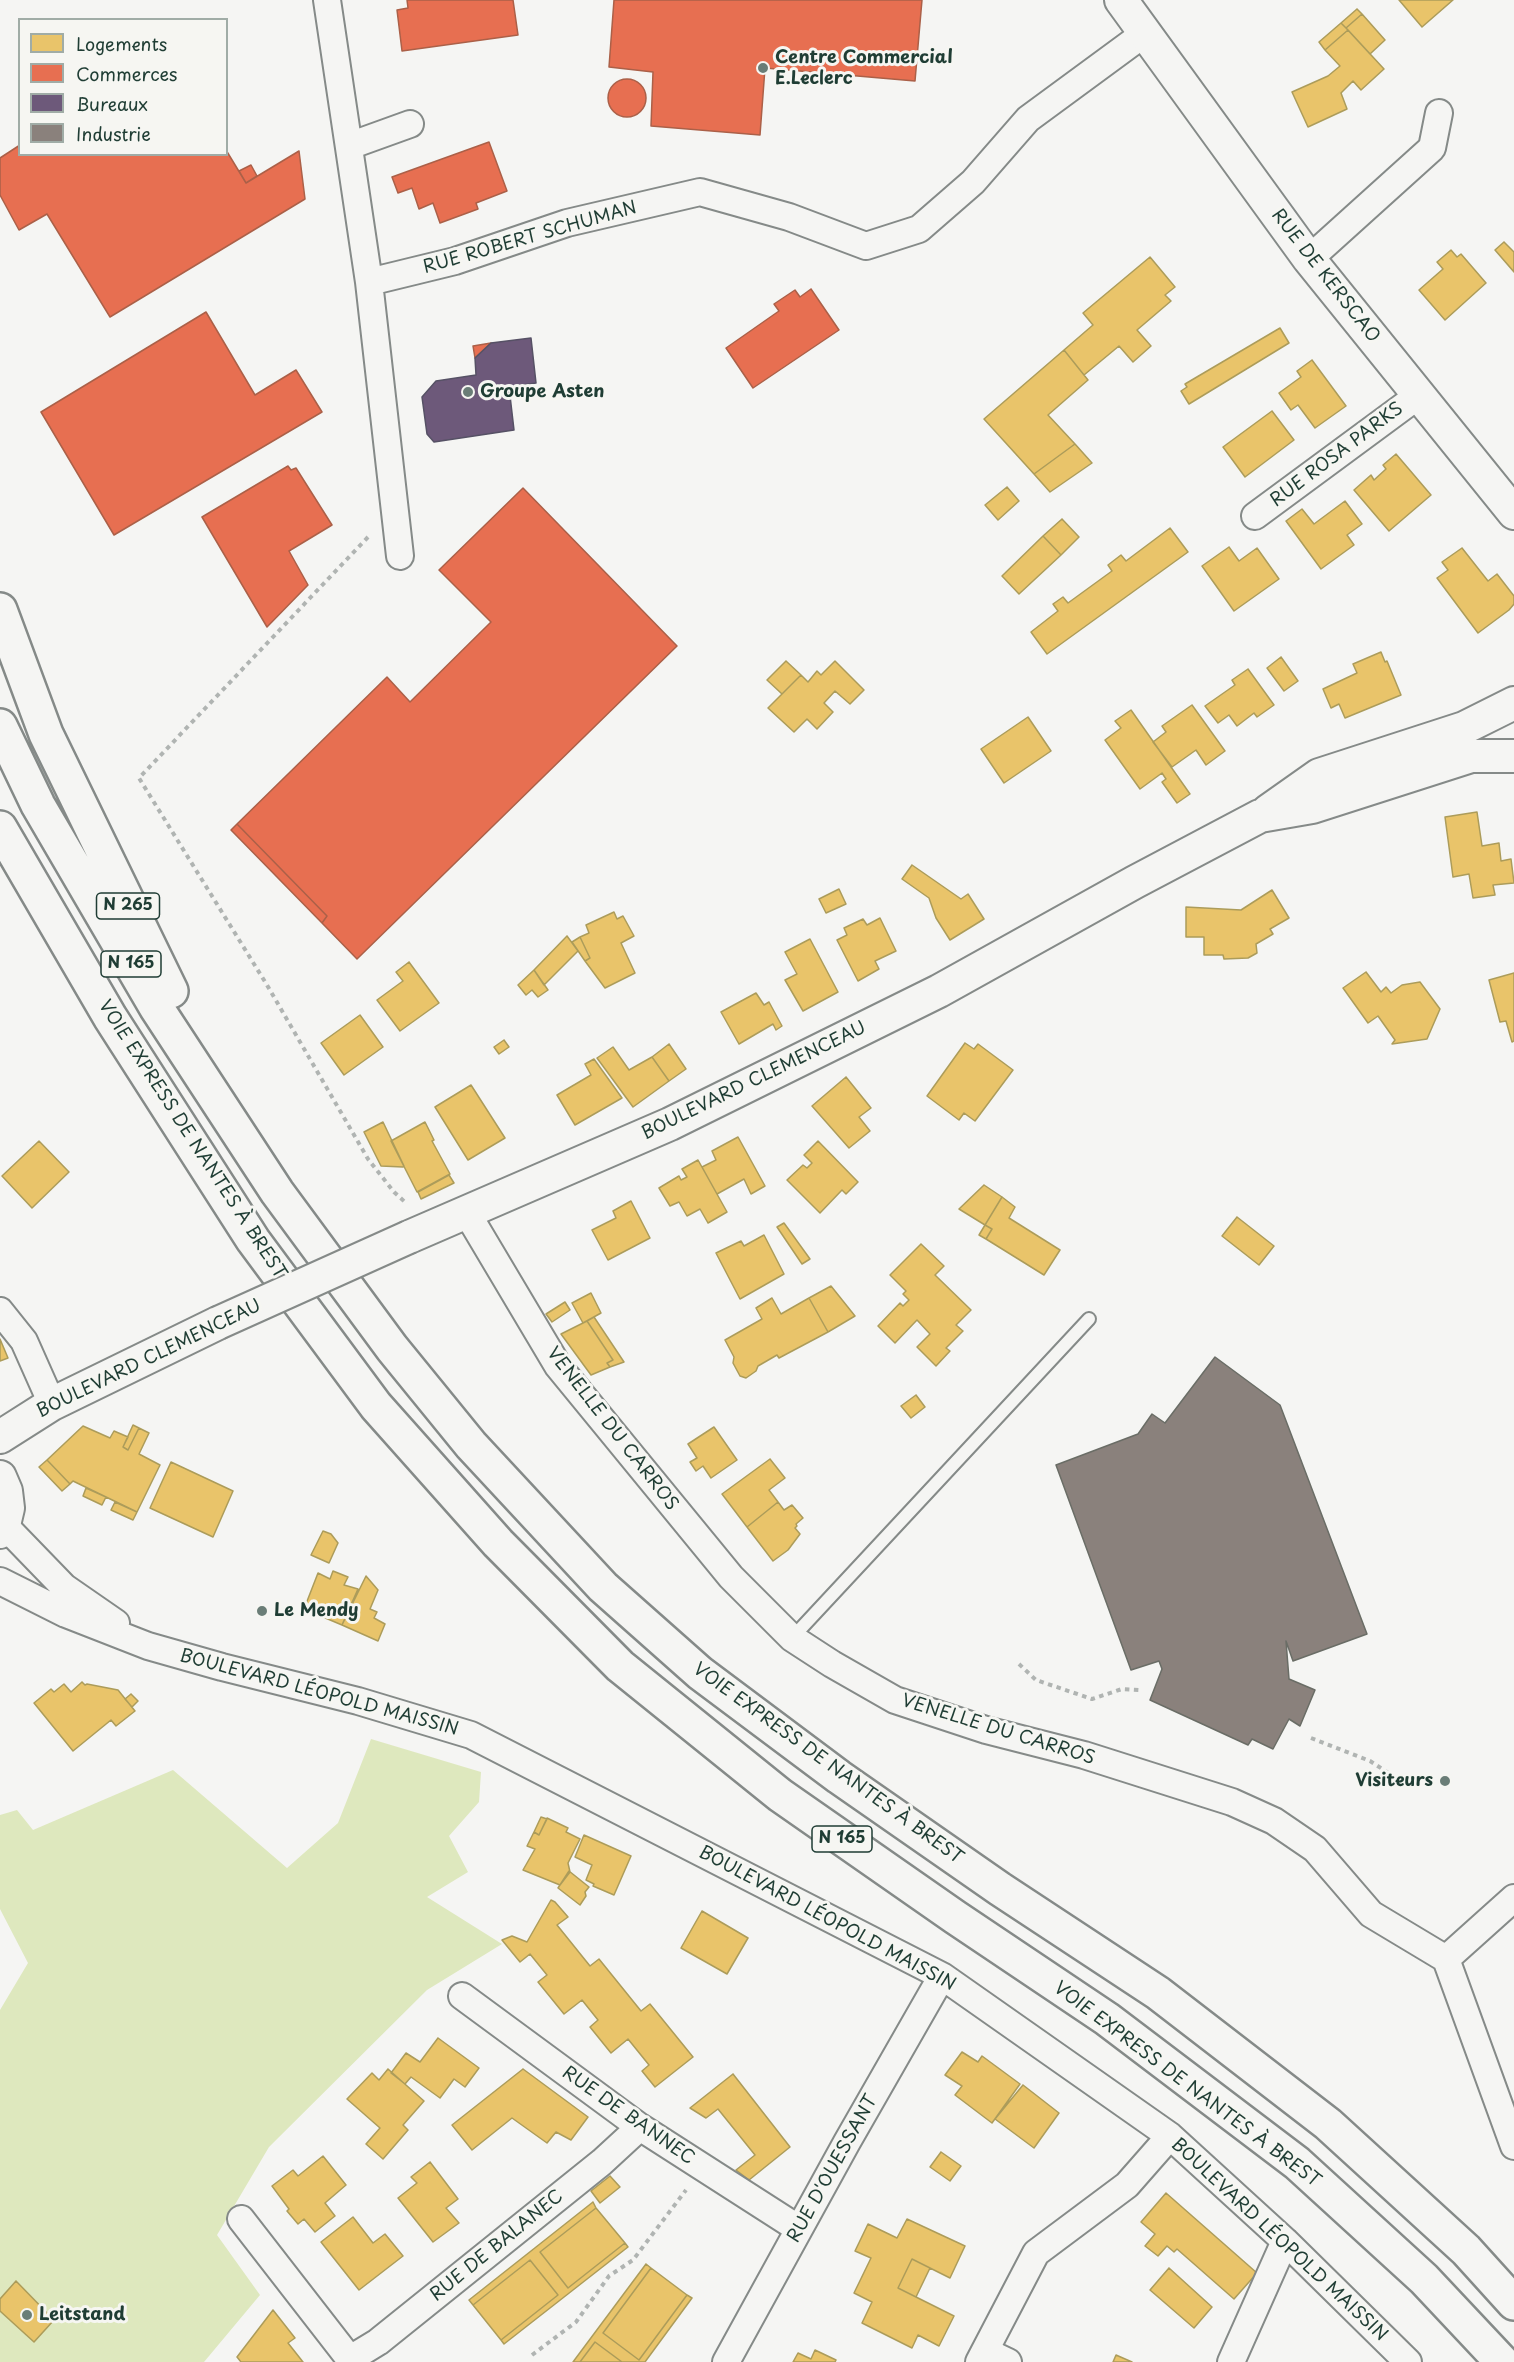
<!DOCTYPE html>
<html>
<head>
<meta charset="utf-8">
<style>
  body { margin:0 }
  #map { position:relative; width:1514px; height:2362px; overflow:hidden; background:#f5f5f3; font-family:"Playpen Sans",sans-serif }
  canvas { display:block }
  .legend { position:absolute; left:18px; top:18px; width:210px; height:138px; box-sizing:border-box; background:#f6f6f2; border:2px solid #a0aca6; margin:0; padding:8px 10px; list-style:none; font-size:18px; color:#1f3d34 }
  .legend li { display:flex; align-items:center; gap:12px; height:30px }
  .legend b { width:30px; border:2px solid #a0aca6 }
</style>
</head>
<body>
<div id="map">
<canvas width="1514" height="2362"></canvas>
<ul class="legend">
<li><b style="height:16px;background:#e9c46a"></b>Logements</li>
<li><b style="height:16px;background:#e76f51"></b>Commerces</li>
<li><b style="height:16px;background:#6d597a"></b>Bureaux</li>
<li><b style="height:16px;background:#8a817c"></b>Industrie</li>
</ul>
</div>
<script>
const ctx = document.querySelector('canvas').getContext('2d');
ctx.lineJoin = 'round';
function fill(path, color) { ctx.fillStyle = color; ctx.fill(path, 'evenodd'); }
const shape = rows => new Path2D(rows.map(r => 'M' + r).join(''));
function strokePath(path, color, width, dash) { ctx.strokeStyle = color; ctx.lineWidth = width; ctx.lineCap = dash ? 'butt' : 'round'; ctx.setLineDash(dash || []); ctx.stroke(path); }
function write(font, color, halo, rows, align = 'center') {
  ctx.font = font + ' "Playpen Sans",sans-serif'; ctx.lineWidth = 6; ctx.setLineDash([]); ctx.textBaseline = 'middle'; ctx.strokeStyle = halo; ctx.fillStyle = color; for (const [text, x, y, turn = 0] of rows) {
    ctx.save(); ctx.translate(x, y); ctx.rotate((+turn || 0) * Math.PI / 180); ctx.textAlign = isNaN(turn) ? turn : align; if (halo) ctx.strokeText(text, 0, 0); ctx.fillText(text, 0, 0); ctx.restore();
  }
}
const green = shape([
  [371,1739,481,1772,479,1802,449,1836,468,1872,427,1897,502,1944,427,1990,269,2147,217,2235,260,2295,204,2362,0,2362,0,2010,28,1963,0,1909,0,1815,17,1810,33,1830,173,1770,287,1868,338,1823]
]);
const homes = shape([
  [1399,0,1453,0,1422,27,1399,0],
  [1357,9,1362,14,1346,28,1341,23,1357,9],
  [1362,14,1385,40,1370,54,1346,28,1362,14],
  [1341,23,1348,30,1325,50,1319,42,1341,23],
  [1348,30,1384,69,1361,90,1353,81,1341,93,1347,109,1308,127,1292,92,1328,76,1340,66,1325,50,1348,30],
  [1504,242,1514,252,1514,272,1495,250,1504,242],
  [1451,250,1457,257,1461,254,1486,283,1445,320,1419,290,1443,269,1437,262,1451,250],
  [1150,257,1175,287,1165,295,1171,301,1137,330,1151,346,1133,362,1119,346,1084,375,1064,350,1093,325,1083,313,1150,257],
  [1280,328,1289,343,1189,404,1181,391,1187,387,1185,384,1280,328],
  [1064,350,1088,380,1048,415,1075,444,1034,474,984,419,1064,350],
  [1312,360,1346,406,1315,428,1298,405,1291,410,1279,393,1301,377,1297,371,1312,360],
  [1272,411,1294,440,1245,477,1223,447,1272,411],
  [1075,444,1092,463,1050,492,1034,474,1075,444],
  [1396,454,1431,495,1389,531,1354,490,1371,475,1374,480,1386,469,1383,465,1396,454],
  [1007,487,1019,501,998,520,985,505,1007,487],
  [1345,501,1362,524,1347,535,1354,545,1321,569,1286,521,1302,509,1314,524,1345,501],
  [1062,519,1079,537,1061,555,1043,536,1062,519],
  [1170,528,1188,552,1047,654,1031,632,1058,611,1053,604,1063,597,1068,603,1112,571,1108,565,1121,555,1126,561,1170,528],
  [1043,536,1061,555,1019,594,1002,576,1043,536],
  [1229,547,1239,561,1257,548,1279,579,1234,611,1202,566,1229,547],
  [1462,548,1488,581,1497,574,1514,596,1514,604,1509,610,1478,633,1437,578,1448,570,1442,562,1462,548],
  [1381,652,1385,662,1387,661,1401,695,1345,718,1339,704,1331,708,1323,689,1357,673,1353,664,1381,652],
  [1281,657,1298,681,1284,691,1267,668,1281,657],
  [786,661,801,675,782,694,767,680,786,661],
  [835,661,864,690,850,704,835,691,824,703,833,712,817,729,807,719,794,732,768,708,801,675,808,682,817,671,821,675,835,661],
  [1248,669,1274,705,1257,717,1254,713,1237,726,1229,715,1218,723,1205,706,1235,685,1232,680,1248,669],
  [1192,705,1225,751,1206,765,1196,750,1172,767,1153,742,1166,732,1162,726,1192,705],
  [1131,710,1190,794,1177,803,1162,782,1166,779,1162,773,1140,789,1105,740,1121,728,1115,721,1131,710],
  [1028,717,1051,751,1004,783,981,749,1028,717],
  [1477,812,1482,846,1499,843,1501,861,1511,859,1514,883,1493,885,1495,895,1473,898,1469,874,1453,877,1445,817,1477,812],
  [912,865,961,899,968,894,984,919,950,940,936,918,929,898,902,879,912,865],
  [839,889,846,904,826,913,819,899,839,889],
  [1272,890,1289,918,1270,929,1273,934,1256,944,1257,953,1248,958,1224,959,1223,955,1204,955,1204,937,1186,937,1186,907,1241,910,1272,890],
  [614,912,617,919,623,916,634,936,621,943,635,973,605,988,585,961,590,958,580,937,589,933,586,925,614,912],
  [880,918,896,951,875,961,879,969,858,981,837,940,847,935,844,928,863,919,867,925,880,918],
  [567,936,578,951,544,985,534,970,567,936],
  [580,937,590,958,585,961,572,942,580,937],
  [810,939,838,992,803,1011,785,980,797,974,785,952,810,939],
  [409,962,439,1003,400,1031,377,1000,403,981,396,972,409,962],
  [534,970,548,990,538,997,532,990,526,995,518,985,534,970],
  [1366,972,1381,992,1386,987,1391,993,1402,985,1420,982,1440,1009,1427,1039,1392,1044,1395,1040,1378,1016,1368,1023,1343,988,1366,972],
  [1514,973,1514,1041,1512,1042,1506,1021,1500,1022,1489,980,1514,973],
  [756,993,764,1005,769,1002,782,1026,776,1030,773,1024,739,1044,721,1012,756,993],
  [360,1015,383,1047,344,1075,321,1043,360,1015],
  [504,1040,509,1047,499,1054,494,1047,504,1040],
  [965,1043,974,1049,978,1044,1013,1070,975,1121,964,1113,959,1120,927,1096,965,1043],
  [669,1044,686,1069,669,1081,652,1057,669,1044],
  [613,1047,629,1070,652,1057,669,1081,633,1107,597,1058,613,1047],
  [594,1059,622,1098,575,1125,557,1095,591,1075,585,1064,594,1059],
  [846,1077,871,1108,859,1117,870,1131,849,1148,812,1106,846,1077],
  [471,1085,505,1138,468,1160,435,1107,471,1085],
  [383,1122,404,1166,403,1167,381,1166,364,1132,383,1122],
  [425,1122,434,1140,432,1141,450,1174,417,1192,391,1141,425,1122],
  [738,1137,765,1186,751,1194,744,1179,717,1194,702,1167,716,1160,712,1151,738,1137],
  [39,1141,69,1172,32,1208,2,1176,39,1141],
  [818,1141,858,1182,846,1194,842,1190,820,1213,787,1180,803,1165,807,1168,812,1163,804,1155,818,1141],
  [698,1160,727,1212,708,1223,700,1209,687,1216,679,1202,670,1206,659,1188,679,1176,681,1180,687,1177,682,1169,698,1160],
  [449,1175,454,1183,421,1199,418,1192,449,1175],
  [984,1185,1002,1197,985,1225,959,1209,984,1185],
  [1002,1197,1015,1207,1009,1218,1060,1250,1044,1275,986,1239,992,1229,985,1225,1002,1197],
  [631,1201,650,1238,608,1260,592,1230,616,1218,613,1211,631,1201],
  [1237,1217,1274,1246,1259,1265,1222,1236,1237,1217],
  [784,1223,810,1259,802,1264,777,1227,784,1223],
  [985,1225,992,1229,986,1239,979,1235,985,1225],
  [764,1235,784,1274,740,1299,716,1253,741,1241,744,1246,764,1235],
  [921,1244,944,1266,935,1275,971,1310,956,1325,963,1331,946,1348,950,1351,936,1366,917,1347,930,1334,917,1320,895,1343,878,1326,900,1303,903,1306,909,1300,903,1294,906,1291,890,1275,921,1244],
  [831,1286,855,1316,828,1332,809,1298,831,1286],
  [591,1293,601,1313,583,1323,572,1303,591,1293],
  [772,1298,781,1314,809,1298,828,1332,779,1358,777,1355,758,1366,756,1371,746,1378,740,1376,733,1363,734,1357,725,1340,762,1319,756,1308,772,1298],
  [565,1302,570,1310,552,1322,546,1314,565,1302],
  [594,1317,624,1362,610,1367,607,1363,613,1360,587,1321,594,1317],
  [587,1321,613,1360,607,1363,610,1367,591,1375,561,1334,587,1321],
  [0,1339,8,1358,0,1361,0,1339],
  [916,1395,925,1407,911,1418,901,1406,916,1395],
  [133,1425,139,1428,128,1450,123,1447,133,1425],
  [83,1426,110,1438,114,1431,128,1437,123,1447,128,1450,139,1428,149,1433,139,1454,160,1465,137,1512,73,1481,70,1484,47,1460,83,1426],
  [714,1427,737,1460,711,1478,703,1466,696,1471,690,1462,697,1458,688,1444,714,1427],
  [770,1459,785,1478,769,1490,778,1502,747,1527,722,1494,770,1459],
  [47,1460,70,1484,62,1491,39,1467,47,1460],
  [171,1462,233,1491,213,1537,150,1508,171,1462],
  [86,1488,106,1497,102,1505,83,1496,86,1488],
  [115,1502,137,1512,133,1520,111,1510,115,1502],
  [778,1502,784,1510,792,1505,803,1518,796,1524,797,1526,795,1528,800,1534,788,1550,773,1561,747,1527,778,1502],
  [323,1531,331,1534,338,1543,329,1563,311,1555,323,1531],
  [333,1571,348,1577,344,1585,358,1589,342,1625,304,1609,318,1573,330,1579,333,1571],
  [366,1576,378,1590,370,1609,377,1612,374,1618,385,1624,378,1641,342,1625,366,1576],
  [82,1682,85,1685,87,1684,118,1690,135,1711,116,1726,111,1720,73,1751,34,1703,51,1689,54,1692,64,1684,71,1692,82,1682],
  [131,1694,138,1701,132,1707,125,1699,131,1694],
  [541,1817,547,1819,539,1835,534,1832,541,1817],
  [547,1818,568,1828,566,1832,580,1839,568,1863,570,1872,560,1885,523,1870,535,1849,527,1846,534,1832,539,1835,547,1818],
  [584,1835,631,1856,614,1895,593,1886,594,1884,586,1880,592,1865,575,1857,584,1835],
  [569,1871,589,1887,585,1892,586,1896,580,1905,558,1888,569,1871],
  [551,1900,555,1902,568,1917,557,1925,590,1966,599,1959,641,2011,650,2004,693,2057,655,2087,642,2071,649,2065,628,2039,611,2053,590,2027,598,2020,582,2000,564,2014,538,1982,547,1975,530,1954,520,1962,502,1940,512,1936,527,1942,551,1900],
  [702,1911,748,1938,727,1974,681,1948,702,1911],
  [438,2038,479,2068,465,2087,454,2079,440,2098,411,2077,405,2084,391,2073,406,2053,420,2062,438,2038],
  [962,2052,978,2062,982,2056,1020,2084,992,2123,955,2095,962,2086,945,2075,962,2052],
  [388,2069,424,2101,403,2125,408,2130,383,2159,366,2144,380,2128,347,2099,372,2073,379,2080,388,2069],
  [523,2069,588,2117,571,2140,556,2132,547,2143,512,2118,472,2150,452,2125,523,2069],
  [733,2074,790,2147,749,2180,736,2170,755,2155,718,2109,706,2118,690,2108,733,2074],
  [1023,2085,1059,2113,1034,2148,995,2119,1023,2085],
  [941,2152,961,2166,950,2181,930,2167,941,2152],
  [323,2156,346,2185,325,2203,335,2216,315,2232,304,2219,298,2224,287,2211,289,2209,272,2186,293,2170,298,2176,323,2156],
  [430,2162,458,2199,446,2208,459,2223,433,2242,398,2198,417,2183,411,2177,430,2162],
  [610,2176,620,2187,600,2203,591,2191,610,2176],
  [1166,2193,1257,2273,1234,2299,1177,2249,1174,2252,1167,2246,1158,2256,1145,2246,1155,2234,1141,2222,1166,2193],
  [593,2202,596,2208,540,2252,568,2288,625,2243,628,2247,504,2344,501,2340,558,2295,530,2260,473,2305,469,2300,593,2202],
  [596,2208,625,2243,568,2288,540,2252,596,2208],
  [353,2217,373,2243,385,2234,403,2256,359,2290,321,2242,353,2217],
  [907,2219,965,2246,950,2278,912,2259,898,2288,954,2316,939,2346,918,2335,912,2348,862,2323,872,2302,854,2293,871,2258,855,2251,868,2224,897,2238,907,2219],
  [912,2259,930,2268,916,2297,898,2288,912,2259],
  [530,2260,558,2295,501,2340,473,2305,530,2260],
  [646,2264,651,2268,603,2333,639,2360,687,2295,692,2298,645,2362,622,2362,595,2342,580,2362,573,2362,646,2264],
  [651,2268,687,2295,639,2360,603,2333,651,2268],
  [1169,2268,1212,2307,1194,2328,1150,2290,1169,2268],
  [16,2281,54,2320,34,2342,0,2311,0,2299,16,2281],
  [273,2310,295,2338,288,2343,303,2362,241,2362,237,2357,273,2310],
  [595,2342,622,2362,580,2362,595,2342],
  [815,2350,836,2360,835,2362,793,2362,798,2353,811,2359,815,2350],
  [1116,2355,1132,2362,1113,2362,1116,2355]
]);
const shops = shape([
  [407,0,513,0,518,35,402,51,397,10,408,8,407,0],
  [614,0,922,0,915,81,765,68,760,135,651,126,653,72,609,67,614,0],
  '608 98a19 19 0 1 1 38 0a19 19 0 1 1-38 0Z',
  [489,142,507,191,476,203,478,209,440,223,433,203,419,209,412,188,398,193,392,177,489,142],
  [20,145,20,154,226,154,226,150,246,183,299,151,305,199,110,317,47,214,19,230,0,195,0,158,20,145],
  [251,165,257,176,246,183,239,171,251,165],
  [811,289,839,330,753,388,726,348,779,311,774,304,795,290,800,297,811,289],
  [206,312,255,395,296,370,322,412,114,535,41,412,206,312],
  [491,343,475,358,473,346,491,343],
  [288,466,291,470,296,468,332,525,289,551,308,585,267,627,202,517,288,466],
  [523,488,677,646,357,959,322,923,327,916,237,824,387,677,410,702,491,622,439,570,523,488],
  [237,824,327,916,322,923,231,830,237,824]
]);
const offices = shape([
  [531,338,536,383,509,387,514,430,434,442,427,434,422,397,436,381,476,375,475,358,491,343,531,338]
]);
const industry = shape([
  [1215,1357,1280,1405,1367,1634,1293,1661,1286,1641,1289,1679,1315,1690,1300,1726,1289,1719,1273,1749,1252,1739,1248,1745,1150,1700,1162,1669,1159,1661,1131,1670,1056,1465,1138,1434,1152,1414,1165,1423,1215,1357]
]);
const path = shape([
  [368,537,139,778,267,985,368,1159,394,1192,406,1203],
  [1019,1664,1036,1680,1092,1699,1122,1689,1140,1690],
  [1311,1738,1370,1761,1390,1774],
  [532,2355,576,2322,609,2276,633,2260,686,2190]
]);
const service = shape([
  [792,1638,1089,1319]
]);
const minor = shape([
  [327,0,369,282,400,556],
  [349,146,410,124],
  [1309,259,1432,148,1439,113],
  [369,282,455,261,567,223,700,192,789,217,866,246,919,229,973,182,1028,119,1145,33],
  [1255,516,1419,395],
  [467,1213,558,1366,731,1577,792,1638,832,1664,895,1700,986,1730,1084,1755,1232,1802,1274,1821,1315,1849,1371,1914,1446,1959],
  [0,1311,24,1341,52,1404],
  [4,1525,64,1587,116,1623],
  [0,1581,66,1614,148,1646,222,1667,358,1701,471,1735,942,1976,1170,2136,1285,2241,1408,2362],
  [1446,1959,1514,2146],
  [1446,1959,1514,1898],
  [462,1996,640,2127,799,2229],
  [241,2219,352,2362],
  [985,2351,1008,2362],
  [350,2359,378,2342,602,2162,640,2127],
  [726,2362,847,2142,942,1976],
  [979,2362,1036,2253,1127,2185,1170,2136],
  [1231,2362,1285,2241]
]);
const tertiary = shape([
  [1121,0,1309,259,1514,513],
  [1268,811,1319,775,1464,728,1514,703],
  [409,1237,670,1124,939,991,1135,882,1260,816,1312,807,1471,756,1514,756],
  [0,1437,52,1404,218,1323],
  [0,1477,6,1491,8,1508,4,1525,0,1532]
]);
const trunk = shape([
  [0,610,46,734,171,991],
  [0,726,38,805,156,1007,277,1192,392,1348,471,1445,603,1587,700,1673,839,1777,1000,1889,1158,1993,1328,2124,1466,2250,1514,2303],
  [0,828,110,1017,253,1240,376,1406,498,1543,620,1666,780,1795,955,1917,1107,2019,1297,2163,1424,2279,1502,2362]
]);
const tertiaryBridge = shape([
  [218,1323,409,1237]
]);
const markers = [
  [763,68,6,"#6a7d77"],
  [468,392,6,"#6a7d77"],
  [262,1611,6,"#6a7d77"],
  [1445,1781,6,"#6a7d77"],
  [27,2315,6,"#6a7d77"]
];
const shields = [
  [128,906,63],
  [131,964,60],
  [842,1839,60]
];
const shieldNames = [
  ["N 265",128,906],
  ["N 165",131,964],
  ["N 165",842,1839]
];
const poiNames = [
  ["Centre Commercial",775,58],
  ["E.Leclerc",775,79],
  ["Groupe Asten",480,392],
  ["Le Mendy",274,1611],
  ["Visiteurs",1433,1781,"right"],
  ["Leitstand",39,2315]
];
const streetNames = [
  ["RUE ROBERT SCHUMAN",530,238,-16],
  ["RUE DE KERSCAO",1325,276,52],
  ["RUE ROSA PARKS",1337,455,-37],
  ["BOULEVARD CLEMENCEAU",754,1081,-26],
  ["VOIE EXPRESS DE NANTES À BREST",192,1140,57],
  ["BOULEVARD CLEMENCEAU",149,1359,-26],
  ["VENELLE DU CARROS",612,1429,52],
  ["BOULEVARD LÉOPOLD MAISSIN",319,1693,15],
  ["VENELLE DU CARROS",998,1730,17],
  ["VOIE EXPRESS DE NANTES À BREST",828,1764,36],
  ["BOULEVARD LÉOPOLD MAISSIN",827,1919,28],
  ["VOIE EXPRESS DE NANTES À BREST",1187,2085,37],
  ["RUE DE BANNEC",628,2116,35],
  ["RUE D'OUESSANT",833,2169,-61],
  ["BOULEVARD LÉOPOLD MAISSIN",1279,2240,43],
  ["RUE DE BALANEC",497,2246,-39]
];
fill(green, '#dee8be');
fill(homes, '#e9c46a');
strokePath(homes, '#ac9c5a', 1.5);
fill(shops, '#e76f51');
strokePath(shops, '#ab6048', 1.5);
fill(offices, '#6d597a');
strokePath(offices, '#565165', 1.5);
fill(industry, '#8a817c');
strokePath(industry, '#6a6d66', 1.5);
strokePath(service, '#858a88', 16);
strokePath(minor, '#858a88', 30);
strokePath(tertiary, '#858a88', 36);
strokePath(trunk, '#858a88', 38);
strokePath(path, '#b0b4b2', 4, [4.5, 4.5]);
strokePath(service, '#f5f5f3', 12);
strokePath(minor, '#f5f5f3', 26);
strokePath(tertiary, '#f5f5f3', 32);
strokePath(trunk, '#f5f5f3', 33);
strokePath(tertiaryBridge, '#858a88', 36, []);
strokePath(tertiaryBridge, '#f5f5f3', 32);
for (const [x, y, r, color] of markers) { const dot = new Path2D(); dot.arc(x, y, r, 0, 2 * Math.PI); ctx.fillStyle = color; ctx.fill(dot); strokePath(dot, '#f6f6f2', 2); }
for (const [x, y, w] of shields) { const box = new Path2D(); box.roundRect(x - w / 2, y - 13, w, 26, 4.5); ctx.fillStyle = '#f6f6f2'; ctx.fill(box); strokePath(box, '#1f3d34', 1.5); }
write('bold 16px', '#1f3d34', null, shieldNames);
write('bold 18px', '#1f3d34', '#f6f6f2', poiNames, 'left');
write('18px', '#1f3d34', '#f6f6f2', streetNames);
</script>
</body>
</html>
